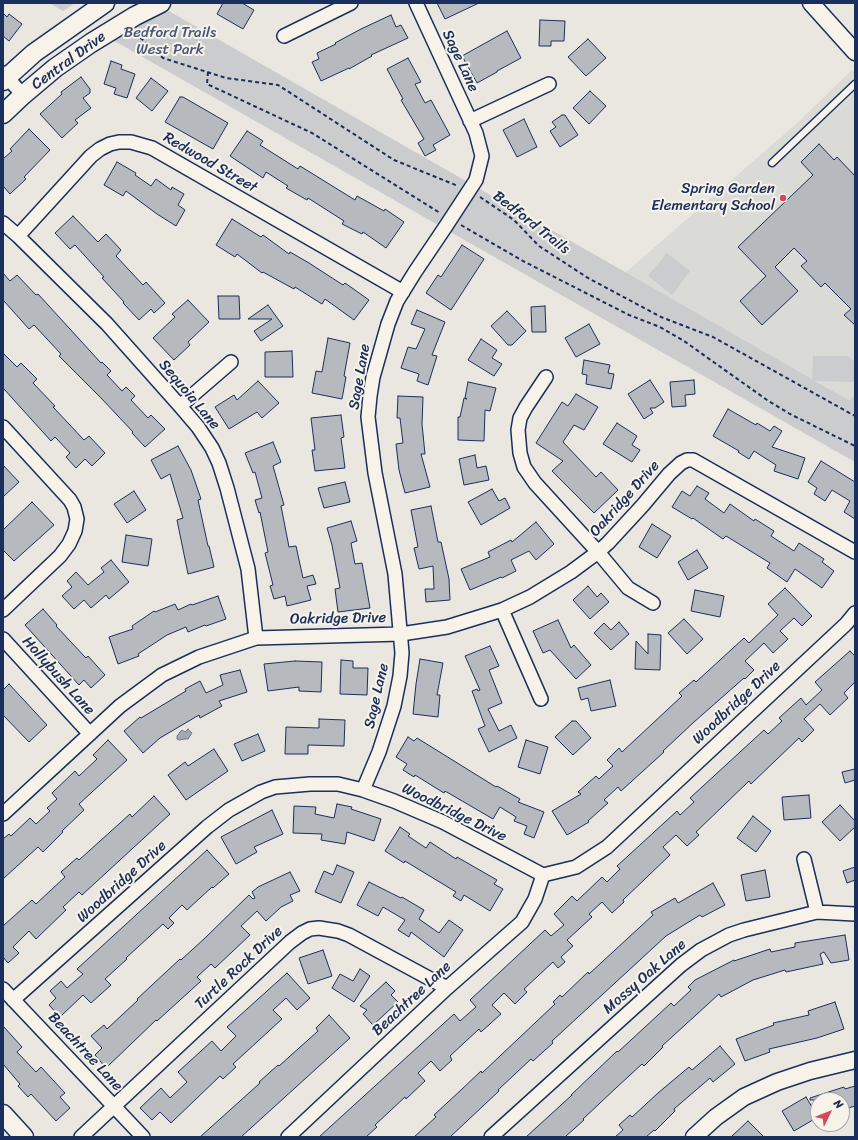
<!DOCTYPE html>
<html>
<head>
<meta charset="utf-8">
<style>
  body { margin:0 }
  #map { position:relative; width:858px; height:1140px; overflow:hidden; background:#eae7e0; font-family:Sriracha,sans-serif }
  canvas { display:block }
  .frame { position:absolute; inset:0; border:4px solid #1b2f5e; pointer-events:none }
  .north { position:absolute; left:810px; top:1092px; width:40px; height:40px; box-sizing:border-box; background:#f7f3e8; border:1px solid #9fa5b1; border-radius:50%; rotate:47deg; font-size:11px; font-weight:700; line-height:16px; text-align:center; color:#1b2f5e }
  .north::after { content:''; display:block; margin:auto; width:14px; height:18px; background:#d1495b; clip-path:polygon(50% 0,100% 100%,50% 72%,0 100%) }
</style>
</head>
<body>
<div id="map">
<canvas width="858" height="1140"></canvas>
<div class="frame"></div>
<div class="north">N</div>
</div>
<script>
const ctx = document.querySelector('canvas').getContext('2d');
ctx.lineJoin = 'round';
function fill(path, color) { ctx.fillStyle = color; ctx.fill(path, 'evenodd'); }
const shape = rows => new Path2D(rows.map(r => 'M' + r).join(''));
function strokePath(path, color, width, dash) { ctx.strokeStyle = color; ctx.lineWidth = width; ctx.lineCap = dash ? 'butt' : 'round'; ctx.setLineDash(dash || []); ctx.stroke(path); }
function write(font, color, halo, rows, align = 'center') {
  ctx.font = font + ' Sriracha,sans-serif'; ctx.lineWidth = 4; ctx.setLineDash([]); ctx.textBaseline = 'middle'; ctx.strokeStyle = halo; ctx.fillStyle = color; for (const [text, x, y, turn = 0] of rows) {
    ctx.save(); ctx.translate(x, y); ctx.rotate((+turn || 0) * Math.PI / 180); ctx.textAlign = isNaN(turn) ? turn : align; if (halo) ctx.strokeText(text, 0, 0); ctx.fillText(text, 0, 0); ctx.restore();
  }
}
const built = shape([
  [852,70,855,73,855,395,849,400,625,273,796,124]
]);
const green = shape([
  [49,3,75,3,63,11],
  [167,10,812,379,813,356,848,356,855,362,854,363,855,364,855,380,852,382,815,381,849,400,855,395,855,462,111,39],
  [667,253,690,271,672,295,648,276]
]);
const water = shape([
  [188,729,192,733,188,739,184,739,179,740,177,739,177,736,180,732,182,730,185,732,188,729]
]);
const building = shape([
  [223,3,242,3,254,10,243,29,217,14,223,3],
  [437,3,479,3,445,19,437,3],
  [3,13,7,17,9,14,22,24,9,41,3,36,3,13],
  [391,15,396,27,401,25,408,38,371,55,372,56,349,69,349,68,321,81,312,62,319,59,317,53,336,44,335,43,361,29,391,15],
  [540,20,565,21,564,41,551,41,551,46,539,46,540,20],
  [507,31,521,58,497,71,497,72,477,83,462,56,507,31],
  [588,39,606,58,586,76,568,57,588,39],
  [408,58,421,82,415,84,425,103,431,100,450,135,433,145,436,150,425,156,418,143,424,139,401,100,403,99,387,69,408,58],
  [111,61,122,65,121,69,135,74,127,98,114,94,116,88,104,84,111,61],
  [81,77,90,89,90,93,83,98,91,108,75,120,78,123,62,138,40,114,62,94,61,92,81,77],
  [151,78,168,91,152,111,136,98,151,78],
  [590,91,606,106,589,124,573,108,590,91],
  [180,97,183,97,228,123,213,149,165,122,180,97],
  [562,115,565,115,578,135,560,147,550,131,556,127,552,122,562,115],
  [524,119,537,147,517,157,503,130,524,119],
  [29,129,50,150,24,177,26,179,10,194,3,186,3,159,12,151,10,149,29,129],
  [247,131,263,141,260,145,298,169,300,166,355,200,357,196,384,211,385,209,404,222,386,248,363,232,362,234,342,224,344,221,308,198,307,200,286,188,288,186,266,172,263,178,230,156,247,131],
  [819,144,834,160,837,157,855,176,855,325,844,315,851,309,825,283,821,287,801,266,807,261,794,248,775,267,798,291,762,325,740,301,766,276,738,247,813,175,801,162,819,144],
  [117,162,136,173,135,175,151,186,156,179,171,190,172,187,184,194,178,205,185,210,176,226,157,214,126,191,123,196,104,185,117,162],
  [73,216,98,242,106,234,121,250,116,256,143,285,146,282,165,303,154,313,151,309,139,320,123,303,124,302,102,278,104,277,75,245,70,249,55,233,73,216],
  [232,219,261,237,263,235,289,254,290,252,309,263,343,285,345,283,369,300,354,320,325,299,322,304,295,287,294,289,263,272,262,273,237,254,235,257,216,245,232,219],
  [462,245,484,259,451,310,426,293,438,275,441,277,462,245],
  [3,273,10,281,17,275,36,295,38,294,101,363,102,362,111,371,107,375,122,391,126,387,135,396,131,400,148,418,151,415,165,429,145,447,132,433,133,432,101,398,59,356,61,354,34,325,29,329,3,300,3,273],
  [218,296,239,296,240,319,219,319,218,296],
  [188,300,209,322,188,342,190,345,174,360,153,338,175,317,172,314,188,300],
  [268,305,283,326,261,341,254,331,272,319,248,319,268,305],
  [545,306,546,332,532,332,531,307,545,306],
  [417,310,445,322,432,355,437,356,428,385,417,381,419,374,401,368,408,347,416,349,425,329,411,324,417,310],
  [507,311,526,331,512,345,508,345,491,326,507,311],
  [589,324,600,344,576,357,565,338,589,324],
  [328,338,350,343,344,376,346,377,342,399,312,393,316,371,322,372,328,338],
  [481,339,497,350,492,358,502,364,494,376,468,360,481,339],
  [292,351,293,377,265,377,265,352,292,351],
  [3,353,17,367,21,363,37,379,33,383,55,406,53,407,84,440,89,436,105,453,92,466,85,459,76,468,66,457,70,453,55,437,51,441,3,388,3,353],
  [584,360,610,365,608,373,614,374,611,389,586,384,587,375,582,374,584,360],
  [650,380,664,402,655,408,650,408,653,413,644,419,628,394,650,380],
  [694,380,695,394,685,395,686,406,672,407,670,382,694,380],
  [258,381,279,403,262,418,257,412,229,429,215,407,234,395,237,400,258,381],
  [468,382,496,388,490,411,485,410,484,441,458,440,458,417,460,417,464,398,467,399,465,398,468,382],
  [576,394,598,407,584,430,574,425,563,442,596,477,601,472,618,490,594,513,552,471,563,461,536,443,562,402,568,406,576,394],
  [398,396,423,397,422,424,425,454,421,454,430,487,405,493,399,470,396,444,403,443,400,418,397,418,398,396],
  [728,409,756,425,757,423,770,431,774,426,782,431,772,447,805,458,798,479,774,471,776,465,754,451,749,459,738,452,739,451,713,436,728,409],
  [341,415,344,437,341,438,345,468,315,471,312,450,315,450,311,418,341,415],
  [617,423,637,436,632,445,640,450,632,462,603,444,617,423],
  [273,442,281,462,273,466,284,505,281,506,289,547,296,546,303,578,313,575,316,584,307,586,311,600,287,606,285,596,274,599,270,586,273,585,265,553,268,552,260,512,259,513,255,500,262,498,255,472,253,473,245,453,273,442],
  [178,446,191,470,201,499,198,500,208,546,209,546,214,567,188,574,177,520,183,518,170,474,161,479,151,460,178,446],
  [475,455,477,468,486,466,489,480,464,485,459,459,475,455],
  [821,461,855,482,855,519,844,512,850,501,832,490,825,501,814,494,817,488,808,482,821,461],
  [3,465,19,482,3,497,3,465],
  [345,482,350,502,324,508,318,488,345,482],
  [697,486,709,493,705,499,724,513,730,504,754,521,755,519,774,531,771,536,794,551,799,543,824,559,822,562,834,571,822,588,795,569,787,582,767,568,770,563,726,536,723,539,693,518,692,519,672,507,682,491,690,496,697,486],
  [492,489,499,501,505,498,510,508,481,525,468,502,492,489],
  [134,491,146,510,127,523,114,504,134,491],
  [32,502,54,525,14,561,3,550,3,530,32,502],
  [431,506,438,542,441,542,449,579,450,600,426,602,425,589,434,589,433,566,419,569,414,548,418,547,411,510,431,506],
  [351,521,357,541,351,543,355,564,362,563,370,608,338,612,335,589,340,588,332,545,327,528,351,521],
  [536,522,554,544,536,560,529,551,511,560,516,571,502,578,501,577,470,590,461,569,490,557,488,552,511,540,512,542,536,522],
  [652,524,671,536,657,558,639,547,652,524],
  [126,535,152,539,148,566,122,562,126,535],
  [697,550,708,568,688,580,678,562,697,550],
  [111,560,129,582,109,599,106,595,91,608,84,600,74,609,62,596,72,587,67,581,76,572,88,585,104,572,101,568,111,560],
  [588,586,597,597,601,593,609,602,590,619,573,600,588,586],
  [785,588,812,616,802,626,794,618,780,631,788,639,773,653,764,643,745,661,754,670,745,679,744,678,694,722,663,751,664,752,621,791,618,787,604,800,608,803,588,821,589,822,567,835,552,811,581,794,578,792,596,776,599,779,613,766,607,760,619,748,622,752,682,696,679,693,694,680,696,682,744,638,749,643,778,615,768,604,785,588],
  [695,590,724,596,720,617,691,611,695,590],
  [218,596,226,619,206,626,205,625,188,632,186,627,167,635,138,654,139,656,118,664,109,637,133,629,132,626,154,611,155,612,175,604,178,610,191,604,192,605,218,596],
  [43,609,57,625,56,626,86,658,88,656,105,675,91,688,84,680,79,685,25,625,43,609],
  [684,619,703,639,687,654,668,633,684,619],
  [558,620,571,648,574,645,591,665,576,679,550,650,543,653,533,631,558,620],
  [619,622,629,634,611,650,594,633,604,623,611,630,619,622],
  [648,634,661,635,660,670,635,669,636,641,648,654,648,634],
  [490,646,499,666,489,670,502,703,488,709,499,731,511,725,517,738,489,752,478,729,485,726,472,691,477,689,478,691,480,690,465,656,490,646],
  [850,651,855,656,855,682,844,693,848,698,830,715,820,704,804,719,814,730,802,742,799,738,751,784,749,781,696,832,699,835,687,846,676,835,663,847,670,855,623,900,624,902,612,913,602,902,589,914,592,917,567,940,573,946,561,957,565,962,558,968,553,962,524,989,527,992,515,1004,504,993,492,1005,501,1014,481,1032,479,1029,450,1056,452,1060,440,1071,431,1061,418,1073,425,1081,406,1099,405,1097,375,1125,377,1127,366,1137,319,1137,454,1014,460,1021,476,1007,470,1000,545,930,551,936,564,925,554,914,572,896,577,901,602,877,607,882,620,869,617,866,677,811,680,815,694,802,690,798,764,730,768,734,782,721,779,718,801,698,806,705,822,690,815,682,850,651],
  [420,659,443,663,437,695,440,695,438,717,413,714,416,684,420,659],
  [341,660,353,661,353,668,368,668,367,695,340,694,341,660],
  [295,661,322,662,321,692,299,691,299,687,268,691,264,664,295,661],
  [240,670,247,692,219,701,222,706,200,718,199,715,160,738,143,753,124,731,140,717,141,718,186,691,185,689,200,681,206,693,223,685,220,675,240,670],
  [610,680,616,706,591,711,588,698,581,700,578,688,610,680],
  [9,684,47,725,29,742,3,715,3,690,9,684],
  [319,719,345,720,344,746,308,745,308,754,285,754,286,727,319,728,319,719],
  [572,721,576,721,591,738,573,755,555,737,572,721],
  [258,734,265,751,242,761,234,744,258,734],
  [408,737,414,741,417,738,496,787,497,786,520,799,518,802,544,812,534,838,524,834,527,826,514,821,516,817,500,807,493,819,445,791,444,793,415,775,414,777,403,770,407,764,396,757,408,737],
  [108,740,127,760,79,804,84,810,62,831,63,832,43,852,38,847,3,879,3,839,9,834,11,836,30,818,36,824,50,811,47,808,57,799,52,793,75,771,79,776,97,759,93,755,108,740],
  [526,740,548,747,540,774,518,767,526,740],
  [214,749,228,771,186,800,168,775,185,762,188,766,214,749],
  [855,769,855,780,845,783,842,772,855,769],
  [809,795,811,818,784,820,782,797,809,795],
  [154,796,170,814,82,895,79,892,63,907,66,910,36,939,29,931,13,947,19,953,8,963,3,957,3,926,32,900,36,904,65,877,61,872,77,858,79,860,130,814,132,817,154,796],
  [337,804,352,807,351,809,381,819,374,841,347,832,345,844,321,840,322,834,293,833,294,806,316,807,315,814,334,818,337,804],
  [840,805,855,821,855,827,840,841,822,822,840,805],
  [272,810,283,834,254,847,257,852,236,864,221,837,272,810],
  [753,816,771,831,756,852,737,838,753,816],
  [400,827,410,834,408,836,426,848,430,842,456,859,457,857,497,880,494,884,503,889,490,911,464,895,461,901,453,896,456,892,405,861,404,863,385,851,400,827],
  [207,850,229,874,213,888,212,887,187,910,182,905,169,918,174,923,168,929,163,924,126,958,127,959,105,979,111,985,91,1003,83,995,60,1017,49,1005,56,998,50,991,61,981,67,988,83,974,77,969,207,850],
  [337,865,354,872,341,903,315,892,324,871,333,875,337,865],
  [855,867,855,880,847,883,843,871,855,867],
  [765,870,770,897,746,901,741,875,765,870],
  [290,872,300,891,290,895,293,901,281,907,266,921,257,911,241,926,250,935,215,968,211,964,197,977,201,981,157,1021,156,1020,106,1068,95,1055,102,1048,91,1036,104,1025,107,1029,138,1000,137,999,180,959,181,960,205,938,249,895,253,899,255,898,252,892,258,887,290,872],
  [369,882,401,898,402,897,424,910,419,919,439,933,449,920,463,930,444,957,411,932,409,937,398,930,405,920,383,907,378,916,357,905,369,882],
  [713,883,725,905,702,917,700,915,666,936,552,1041,553,1043,533,1061,531,1059,498,1090,499,1091,450,1137,414,1137,436,1117,434,1115,461,1090,481,1071,482,1073,555,1004,553,1002,560,995,562,997,588,972,589,974,653,915,651,912,675,898,678,903,713,883],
  [845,935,849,960,831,963,824,952,820,954,823,964,786,972,785,970,753,980,721,997,719,994,662,1046,663,1047,644,1066,642,1064,616,1088,583,1119,584,1120,565,1137,526,1137,572,1095,571,1095,617,1051,618,1052,671,1003,674,1006,691,990,688,987,695,980,734,960,734,961,770,949,771,952,795,947,795,943,845,935],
  [323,950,332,976,308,984,299,958,323,950],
  [360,969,370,976,354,1002,332,988,340,974,353,981,360,969],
  [287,973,310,998,297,1010,286,998,273,1010,282,1019,233,1064,236,1067,223,1079,220,1076,171,1123,160,1112,152,1120,140,1108,161,1088,170,1098,187,1082,178,1072,212,1041,221,1051,236,1036,227,1027,287,973],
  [386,982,395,991,391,995,398,1002,373,1025,363,1014,367,1010,360,1006,386,982],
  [835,1002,844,1029,817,1038,769,1049,770,1052,745,1061,736,1039,774,1025,773,1023,809,1015,808,1011,835,1002],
  [329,1015,350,1038,241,1137,200,1137,260,1083,259,1082,278,1065,279,1066,318,1031,316,1028,329,1015],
  [3,1026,22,1047,17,1052,36,1072,41,1067,65,1093,60,1097,70,1108,56,1121,31,1094,28,1097,18,1086,20,1084,3,1064,3,1026],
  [720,1046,735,1064,713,1082,710,1078,674,1109,675,1111,655,1131,654,1130,646,1137,615,1137,623,1130,619,1125,630,1115,632,1117,658,1093,689,1067,692,1070,720,1046],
  [855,1086,855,1106,842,1110,842,1100,810,1100,810,1098,844,1087,845,1089,855,1086],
  [806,1097,818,1117,794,1131,782,1111,806,1097],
  [748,1121,764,1137,731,1137,748,1121]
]);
const path = shape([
  [135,33,163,58,226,78,278,85,394,160,458,186],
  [208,72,207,84,312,133,440,213],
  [480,197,514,220,539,246,588,278,661,317,713,337,855,416],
  [461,225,523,261,629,315,660,327,684,341,767,400,790,414,855,446]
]);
const service = shape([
  [772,163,855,84]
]);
const minor = shape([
  [284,36,351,3],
  [3,73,23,95],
  [470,121,549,84],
  [3,223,18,236,107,324,180,406,198,427,212,448,219,463,227,488,248,569,256,638],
  [18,236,91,156,100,149,110,144,119,142,131,142,152,148,403,292],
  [546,377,526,407,520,418,518,430,520,453,524,467,535,483,598,552,628,588,653,603],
  [180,406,231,362],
  [3,427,70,500,74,507,77,519,75,531,69,544,60,556,3,610],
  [502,610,541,699],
  [3,639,90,734],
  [363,790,379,752,394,706,400,676,402,653,395,574,375,473,368,417,370,396,373,377,388,324,397,301,415,272,446,226,476,180,482,156,476,133,416,3],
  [3,814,120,706,162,675,199,657,256,638,401,634,447,627,502,610,530,597,571,572,598,552,608,543,643,505,669,474,681,463,687,460,693,460,855,552],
  [804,859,817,912],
  [3,989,143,1137],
  [13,1000,207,827,229,810,261,792,275,787,310,784,338,784,363,790,394,801,443,822,543,875,576,867,607,847,846,624,855,613],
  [81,1137,290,942,302,933,310,929,319,928,338,931,349,935,447,988],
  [288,1137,447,988,522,922,535,899,543,875],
  [491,1137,681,965,701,950,729,935,744,930,817,912,855,914]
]);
const tertiary = shape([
  [811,3,855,52],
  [694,1137,716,1117,744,1097,777,1082,810,1071,855,1060]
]);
const secondary = shape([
  [3,81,34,53,105,3],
  [3,114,23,95,55,68,91,43,135,16,161,3],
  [3,1114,24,1137]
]);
const markers = [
  [783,198,4,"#d1495b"]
];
const parkNames = [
  ["Bedford Trails",170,33],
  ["West Park",170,50]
];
const streetNames = [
  ["Central Drive",69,61,-36],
  ["Sage Lane",460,61,65],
  ["Redwood Street",210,163,30],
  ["Bedford Trails",531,223,38],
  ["Sage Lane",360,377,-80],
  ["Sequoia Lane",189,395,50],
  ["Oakridge Drive",625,499,-48],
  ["Oakridge Drive",338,619,-1],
  ["Hollybush Lane",58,676,48],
  ["Sage Lane",377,696,-77],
  ["Woodbridge Drive",737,703,-43],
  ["Woodbridge Drive",454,813,26],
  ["Woodbridge Drive",122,882,-42],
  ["Turtle Rock Drive",239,968,-43],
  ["Mossy Oak Lane",645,977,-41],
  ["Beachtree Lane",412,999,-43],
  ["Beachtree Lane",85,1052,47]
];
const poiNames = [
  ["Spring Garden",775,189],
  ["Elementary School",775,206]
];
fill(built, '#dadad6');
fill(green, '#cbcccd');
fill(water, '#a3a8b4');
strokePath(water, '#6d7892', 1);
fill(building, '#b6babf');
strokePath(building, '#1b2f5e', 1);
strokePath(service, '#1b2f5e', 9);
strokePath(minor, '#1b2f5e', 16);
strokePath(tertiary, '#1b2f5e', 19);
strokePath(secondary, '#1b2f5e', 21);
strokePath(path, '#1b2f5e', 2, [4, 3]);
strokePath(service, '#f7f3e8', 6);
strokePath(minor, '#f7f3e8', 13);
strokePath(tertiary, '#f7f3e8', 16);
strokePath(secondary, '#f7f3e8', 18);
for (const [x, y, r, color] of markers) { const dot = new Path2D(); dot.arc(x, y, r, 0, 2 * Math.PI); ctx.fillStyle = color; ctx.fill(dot); strokePath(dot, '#f7f3e8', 1.5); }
write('15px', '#47567a', '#f7f3e8', parkNames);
write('15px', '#1b2f5e', '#f7f3e8', streetNames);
write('15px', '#1b2f5e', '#f7f3e8', poiNames, 'right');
</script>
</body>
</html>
